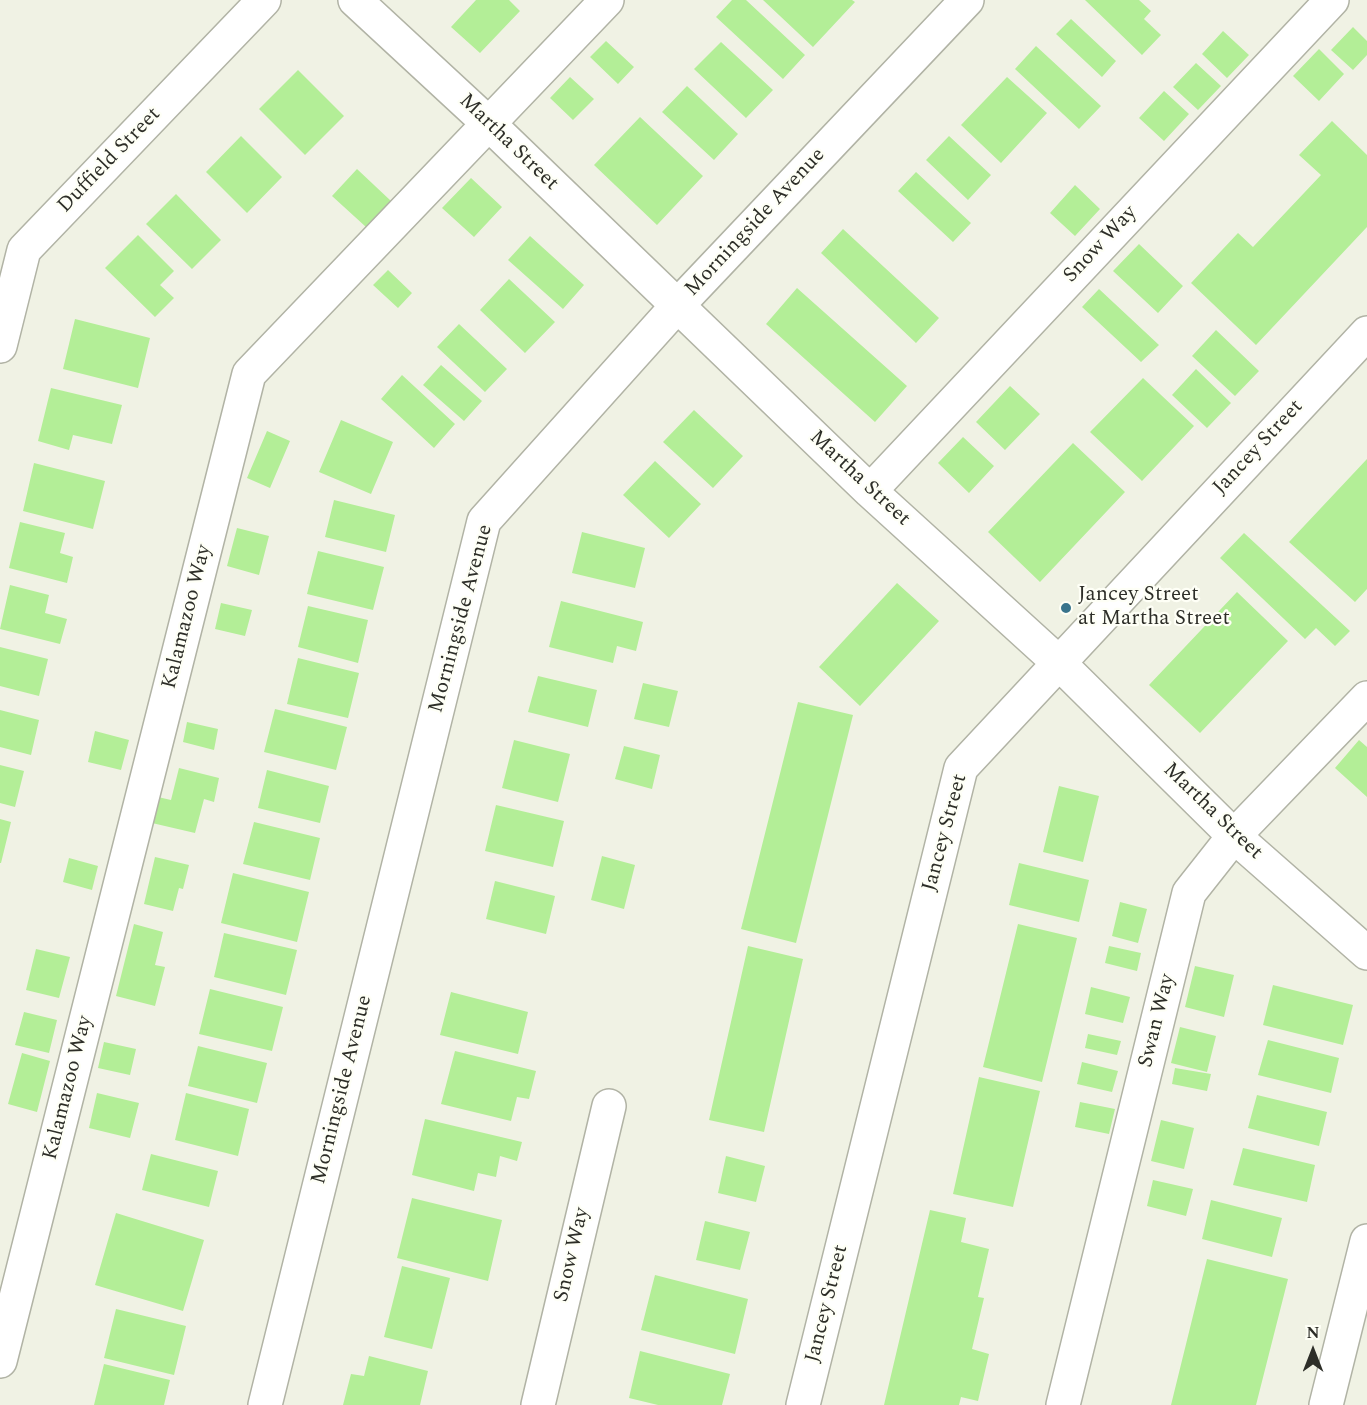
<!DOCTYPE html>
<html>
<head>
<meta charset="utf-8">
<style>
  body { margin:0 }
  #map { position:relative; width:1367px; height:1405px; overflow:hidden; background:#f0f2e4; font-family:Spectral,serif }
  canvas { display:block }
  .north { position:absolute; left:1283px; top:1321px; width:60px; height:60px; -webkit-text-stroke:4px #fefff6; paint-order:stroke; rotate:0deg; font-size:16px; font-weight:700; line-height:24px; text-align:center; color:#2d2e28 }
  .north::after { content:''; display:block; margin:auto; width:21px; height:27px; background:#2d2e28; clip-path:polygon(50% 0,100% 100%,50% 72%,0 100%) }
</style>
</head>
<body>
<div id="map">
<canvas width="1367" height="1405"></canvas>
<div class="north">N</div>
</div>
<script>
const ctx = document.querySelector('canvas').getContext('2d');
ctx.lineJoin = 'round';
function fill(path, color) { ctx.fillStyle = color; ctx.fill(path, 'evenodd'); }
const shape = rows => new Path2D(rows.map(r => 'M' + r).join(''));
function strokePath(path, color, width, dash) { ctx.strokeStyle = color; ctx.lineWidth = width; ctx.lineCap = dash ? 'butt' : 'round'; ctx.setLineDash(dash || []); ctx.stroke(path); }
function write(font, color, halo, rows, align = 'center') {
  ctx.font = font + ' Spectral,serif'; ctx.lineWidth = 4.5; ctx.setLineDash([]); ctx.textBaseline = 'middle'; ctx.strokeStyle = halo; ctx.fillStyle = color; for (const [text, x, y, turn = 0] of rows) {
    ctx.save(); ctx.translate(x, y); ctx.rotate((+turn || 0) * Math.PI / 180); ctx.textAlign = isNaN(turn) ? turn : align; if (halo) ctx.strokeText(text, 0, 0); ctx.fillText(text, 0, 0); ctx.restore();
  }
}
const building = shape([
  [476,0,509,0,520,11,480,53,451,27],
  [732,0,746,0,805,55,783,79,716,17],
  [763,0,852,0,855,2,813,47],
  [1085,0,1139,0,1151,11,1144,19,1161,35,1142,55],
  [1071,19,1116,61,1102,77,1056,34],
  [1353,27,1367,41,1367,55,1353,70,1331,50],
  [1223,31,1249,55,1227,78,1202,54],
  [606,41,634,67,618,84,590,57],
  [721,42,773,90,746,118,694,69],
  [1036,46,1101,106,1079,129,1015,69],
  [1319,49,1344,74,1319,101,1293,76],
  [1196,63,1221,86,1198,110,1173,87],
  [298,70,344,116,305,155,259,109],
  [570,77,594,99,573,120,550,98],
  [1007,77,1047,113,1001,163,961,125],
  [687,86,738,134,714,160,662,112],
  [1164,91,1189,114,1164,141,1139,118],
  [640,117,703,176,657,225,594,165],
  [1332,121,1367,155,1367,227,1256,345,1191,283,1238,233,1253,247,1321,175,1299,155],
  [241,136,282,177,247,213,206,172],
  [949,136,991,175,968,200,926,160],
  [357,169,391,201,366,227,332,196],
  [916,172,971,223,953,242,898,191],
  [471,178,502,207,474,237,442,208],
  [1075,185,1100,209,1075,236,1050,213],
  [176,194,221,240,192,269,146,224],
  [843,229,939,318,916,343,821,253],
  [138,235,174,271,160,285,174,298,155,317,105,268],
  [530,236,584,285,563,309,508,260],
  [1139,244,1183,286,1158,313,1113,271],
  [388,270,412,293,398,308,373,285],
  [509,279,555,322,525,353,480,310],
  [797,288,907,386,875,422,766,324],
  [1099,289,1159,345,1141,362,1082,307],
  [75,319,150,338,138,388,63,369],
  [459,324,507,369,485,392,437,347],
  [1216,330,1259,371,1235,396,1192,356],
  [441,365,482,401,464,421,423,385],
  [1196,369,1231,403,1207,428,1172,395],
  [402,375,455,424,434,448,381,399],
  [1143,378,1194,426,1142,481,1090,432],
  [1010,386,1040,414,1005,450,976,422],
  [51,388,122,405,112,444,73,435,69,450,38,441],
  [694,410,743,456,713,488,663,442],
  [341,420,393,442,371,494,319,472],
  [267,431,290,441,270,488,247,478],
  [963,437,994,466,969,493,938,463],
  [1073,443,1125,492,1040,582,988,532],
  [1367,459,1367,589,1355,602,1289,542],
  [655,461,701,504,669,538,623,495],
  [34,463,105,481,93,529,23,511],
  [334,500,395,515,386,552,325,537],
  [20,522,65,533,60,553,73,557,67,583,9,568],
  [237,528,269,536,259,575,227,566],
  [582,532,645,548,635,588,572,573],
  [1244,533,1350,631,1335,646,1316,628,1305,639,1220,558],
  [318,551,384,567,373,610,307,594],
  [897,583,939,621,860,706,819,667],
  [10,585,49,595,45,613,67,619,60,644,0,629],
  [1237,592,1288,641,1200,733,1149,685],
  [561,601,643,622,636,651,617,646,613,663,549,647],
  [221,603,252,610,245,636,215,629],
  [308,606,368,620,358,663,298,647],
  [0,647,48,659,39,696,0,686],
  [298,658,359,673,348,718,287,704],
  [538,676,597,690,588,727,528,712],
  [643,683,678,691,669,727,634,719],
  [798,702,853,715,796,943,741,929],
  [275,709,347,727,336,770,264,752],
  [0,710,39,720,31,755,0,747],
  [187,722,218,729,214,750,183,742],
  [95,731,129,740,121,770,88,762],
  [514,740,570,754,558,802,502,788],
  [1359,740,1367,747,1367,797,1335,768],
  [624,746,660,755,652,789,615,779],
  [0,765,24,771,15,807,0,803],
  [179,768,219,778,214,802,204,799,195,833,152,823,158,797,171,800],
  [267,770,329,786,320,823,258,808],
  [1059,786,1099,796,1083,862,1043,852],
  [496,805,564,821,553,867,485,851],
  [0,819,11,822,1,863,0,863],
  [254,822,320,838,310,880,243,864],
  [602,856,635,865,624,909,591,900],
  [155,857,189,865,183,889,179,888,173,911,144,904],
  [69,858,98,866,92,890,63,882],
  [1019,863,1089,880,1079,922,1009,905],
  [233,873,309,892,297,942,221,923],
  [495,881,555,896,546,934,486,919],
  [1120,902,1147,909,1138,943,1112,936],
  [134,924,163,932,155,965,165,967,155,1006,116,996],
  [1018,924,1077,938,1042,1082,983,1067],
  [224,933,297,950,286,995,214,977],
  [748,946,803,959,764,1132,709,1120],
  [1109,946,1141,953,1137,971,1105,963],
  [36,949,70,957,59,998,26,990],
  [1195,966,1234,975,1224,1017,1185,1007],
  [1273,985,1353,1005,1343,1045,1263,1025],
  [1091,987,1130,997,1123,1023,1085,1014],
  [210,989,283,1007,272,1051,199,1034],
  [451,992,528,1012,518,1054,440,1035],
  [24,1012,57,1020,49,1053,15,1045],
  [1180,1027,1216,1036,1207,1072,1171,1063],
  [1088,1034,1121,1041,1117,1055,1085,1048],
  [1268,1040,1339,1058,1331,1093,1258,1075],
  [104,1042,136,1049,130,1075,98,1068],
  [198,1046,267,1063,257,1103,188,1086],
  [455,1051,536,1071,529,1099,517,1097,511,1121,441,1104],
  [22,1053,50,1061,37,1112,8,1104],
  [1082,1062,1118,1071,1112,1092,1077,1084],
  [1175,1068,1211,1074,1207,1091,1172,1084],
  [979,1077,1040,1091,1013,1207,953,1194],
  [97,1093,139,1103,130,1138,89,1128],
  [186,1093,249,1109,238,1156,175,1140],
  [1257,1095,1327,1112,1319,1146,1248,1128],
  [1080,1102,1115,1109,1109,1134,1075,1127],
  [425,1119,522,1142,517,1161,500,1156,496,1177,478,1173,474,1191,412,1175],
  [1161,1120,1194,1128,1184,1169,1151,1161],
  [1243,1148,1315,1165,1307,1202,1233,1185],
  [151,1154,218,1171,209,1207,142,1190],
  [726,1156,765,1166,756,1202,718,1193],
  [1153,1180,1193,1189,1186,1216,1147,1206],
  [412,1198,502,1220,488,1281,397,1258],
  [1211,1200,1282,1218,1272,1257,1202,1239],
  [930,1210,966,1218,961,1242,989,1249,978,1297,984,1298,972,1349,989,1354,978,1401,961,1397,959,1405,884,1405],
  [116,1213,204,1240,183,1311,95,1285],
  [705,1221,750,1232,740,1270,696,1260],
  [1207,1259,1288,1279,1256,1405,1171,1405],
  [402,1266,450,1278,432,1349,384,1337],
  [655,1275,748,1299,735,1354,641,1330],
  [116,1309,186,1326,174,1375,104,1358],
  [640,1351,730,1374,722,1405,658,1405,629,1398],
  [369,1356,428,1371,420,1405,343,1405,351,1374,364,1376],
  [104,1364,170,1380,164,1405,94,1405]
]);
const minor = shape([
  [355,0,489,124,870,491,1059,663,1234,836,1367,953],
  [0,346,24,250,264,0],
  [870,491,1332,0],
  [0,1361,249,374,607,0],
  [265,1405,484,521,677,306,967,0],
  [538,1405,609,1106],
  [803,1405,961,768,1367,333],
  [1063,1405,1189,893,1234,836,1367,698],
  [1326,1405,1367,1241]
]);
const markers = [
  [1066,608,6,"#39748c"]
];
const streetNames = [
  ["Martha Street",508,143,44],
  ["Duffield Street",110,161,-46],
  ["Morningside Avenue",756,223,-47],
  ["Snow Way",1101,245,-47],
  ["Jancey Street",1259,448,-47],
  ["Martha Street",859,479,43],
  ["Kalamazoo Way",188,617,-76],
  ["Morningside Avenue",462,619,-75],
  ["Martha Street",1212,812,44],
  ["Jancey Street",946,833,-75],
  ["Swan Way",1158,1021,-76],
  ["Kalamazoo Way",69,1088,-76],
  ["Morningside Avenue",343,1090,-76],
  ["Snow Way",573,1255,-77],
  ["Jancey Street",828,1304,-76]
];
const poiNames = [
  ["Jancey Street",1078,596],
  ["at Martha Street",1078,620]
];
fill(building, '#b3ee97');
strokePath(minor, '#b1b3a5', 36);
strokePath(minor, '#fff', 33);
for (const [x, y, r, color] of markers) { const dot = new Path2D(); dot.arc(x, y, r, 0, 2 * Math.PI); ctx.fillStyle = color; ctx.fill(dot); strokePath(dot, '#fefff6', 2); }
write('21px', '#2d2e28', '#fefff6', streetNames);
write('21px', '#2d2e28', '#fefff6', poiNames, 'left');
</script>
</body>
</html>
